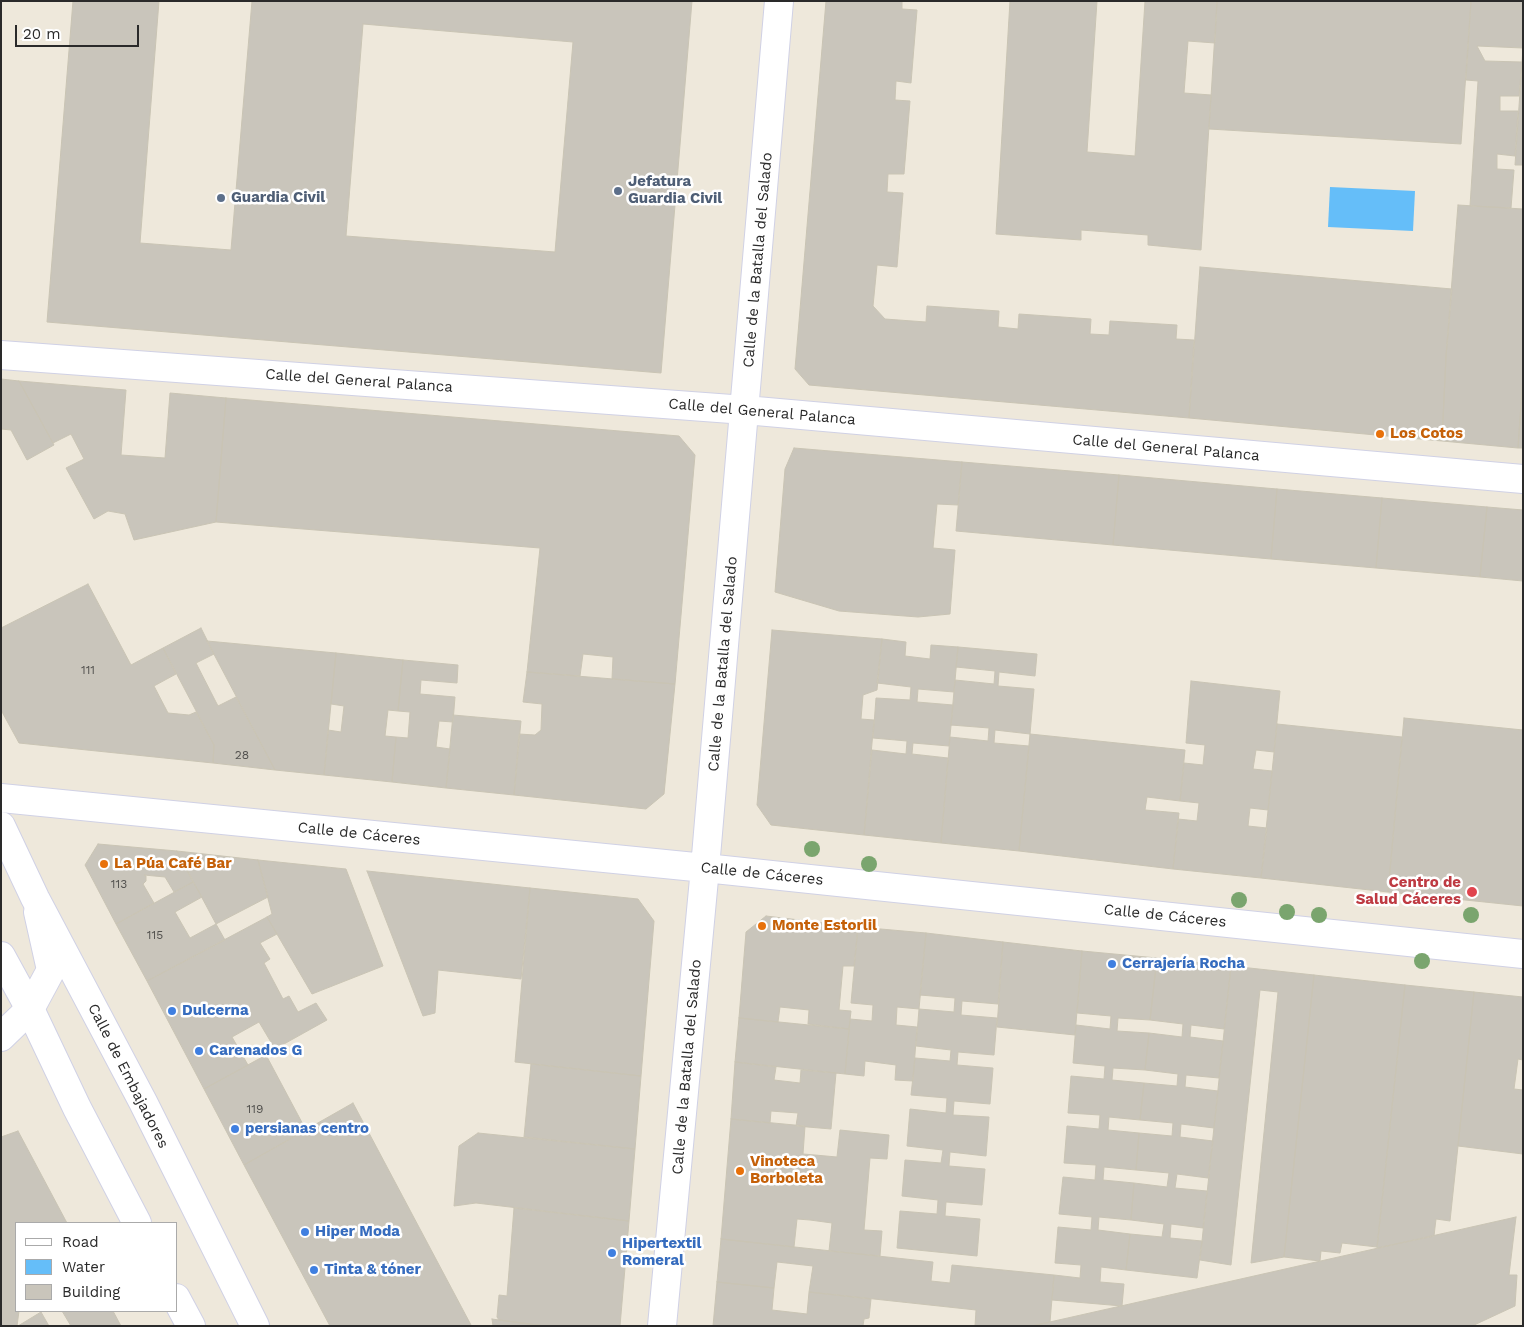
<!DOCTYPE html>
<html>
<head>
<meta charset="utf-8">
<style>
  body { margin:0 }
  #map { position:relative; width:1524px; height:1327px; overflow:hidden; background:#eee8db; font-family:"Work Sans",sans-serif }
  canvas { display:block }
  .frame { position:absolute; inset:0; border:2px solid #2a2a2a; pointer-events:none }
  .legend { position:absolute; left:15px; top:1222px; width:162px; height:90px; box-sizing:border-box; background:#fff; border:1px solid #aaa; margin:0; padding:6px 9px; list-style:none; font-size:15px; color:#2a2a2a }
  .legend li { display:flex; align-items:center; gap:10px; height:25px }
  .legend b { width:25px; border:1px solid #aaa }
  .scale { position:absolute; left:15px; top:25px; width:124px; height:22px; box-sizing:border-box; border:2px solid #2a2a2a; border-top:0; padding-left:6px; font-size:15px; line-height:18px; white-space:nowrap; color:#2a2a2a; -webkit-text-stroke:4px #fff; paint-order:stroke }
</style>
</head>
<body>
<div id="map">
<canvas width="1524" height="1327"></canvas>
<div class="frame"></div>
<ul class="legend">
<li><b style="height:6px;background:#fff"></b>Road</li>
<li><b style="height:14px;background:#65bef9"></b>Water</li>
<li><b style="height:14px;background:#c9c5bb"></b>Building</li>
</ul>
<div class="scale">20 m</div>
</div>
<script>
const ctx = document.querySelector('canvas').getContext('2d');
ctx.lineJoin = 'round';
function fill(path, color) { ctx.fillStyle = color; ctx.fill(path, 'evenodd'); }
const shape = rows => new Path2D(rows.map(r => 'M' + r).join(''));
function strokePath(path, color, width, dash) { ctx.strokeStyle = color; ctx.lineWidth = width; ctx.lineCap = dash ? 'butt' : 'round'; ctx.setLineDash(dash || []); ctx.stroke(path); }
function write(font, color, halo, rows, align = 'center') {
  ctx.font = font + ' "Work Sans",sans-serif'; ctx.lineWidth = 5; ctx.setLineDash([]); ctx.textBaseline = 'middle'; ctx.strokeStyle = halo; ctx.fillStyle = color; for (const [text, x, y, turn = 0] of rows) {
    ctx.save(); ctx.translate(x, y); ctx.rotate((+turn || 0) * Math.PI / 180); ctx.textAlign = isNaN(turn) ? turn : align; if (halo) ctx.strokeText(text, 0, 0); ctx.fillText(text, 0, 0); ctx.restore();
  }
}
const water = shape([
  [1330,187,1415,191,1413,231,1328,227]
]);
const building = shape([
  [73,1,159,1,140,243,231,250,252,1,692,1,661,373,47,322,73,1],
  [363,24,573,42,555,252,346,236,363,24],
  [826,1,902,1,902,9,917,10,911,83,896,81,895,100,910,101,904,174,888,174,887,192,903,193,897,267,877,265,873,306,885,319,926,322,927,306,999,311,998,327,1018,329,1019,314,1091,319,1090,334,1109,335,1110,321,1177,325,1176,339,1194,340,1189,418,809,385,795,369,826,1],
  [1010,1,1097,1,1087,152,1135,156,1145,1,1217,1,1215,43,1188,41,1184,93,1211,95,1201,250,1148,245,1148,235,1081,230,1081,240,996,234,1010,1],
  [1217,1,1471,1,1461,144,1209,129,1217,1],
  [1471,1,1523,1,1523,48,1477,46,1485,61,1522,62,1519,96,1500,96,1500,111,1518,111,1515,156,1497,154,1497,169,1514,170,1511,208,1470,206,1478,81,1466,80,1471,1],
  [1523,48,1523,165,1515,165,1523,48],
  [1458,205,1523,209,1523,376,1518,448,1442,441,1446,356,1458,205],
  [1200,267,1452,289,1446,356,1442,441,1189,418,1200,267],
  [1523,376,1523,448,1518,448,1523,376],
  [1,379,19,381,54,445,27,460,11,430,1,429,1,379],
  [19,381,126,390,121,455,165,458,170,393,226,398,216,522,134,540,125,514,108,511,94,519,66,468,84,459,71,434,53,443,19,381],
  [226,398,679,436,695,455,675,684,612,679,613,657,583,654,580,676,527,672,540,548,216,522,226,398],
  [794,448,962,462,958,505,937,504,933,548,955,550,950,614,918,617,839,611,775,592,785,469,794,448],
  [962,462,1119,475,1113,545,956,531,962,462],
  [1119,475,1277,489,1271,559,1113,545,1119,475],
  [1277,489,1382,498,1376,568,1271,559,1277,489],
  [1382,498,1487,507,1480,577,1376,568,1382,498],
  [1487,507,1523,510,1523,581,1480,577,1487,507],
  [88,584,131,665,163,648,176,674,154,686,168,713,189,715,196,712,214,745,213,763,19,743,1,710,1,628,88,584],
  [201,628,214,654,196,663,218,706,236,697,275,770,213,763,214,745,163,648,201,628],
  [772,630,882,639,877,690,863,695,861,719,874,720,864,835,771,825,757,805,772,630],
  [882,639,906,642,905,656,930,659,931,645,958,647,954,692,918,689,917,702,953,705,949,746,913,743,912,754,948,758,941,843,864,835,872,750,906,754,907,741,873,738,876,698,910,700,911,687,877,683,882,639],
  [207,641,336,653,324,775,275,770,207,641],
  [958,647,1037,654,1035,676,999,672,998,686,1034,689,1030,734,995,730,994,743,1029,746,1019,851,941,843,950,737,988,741,989,728,951,725,955,680,994,684,995,671,956,667,958,647],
  [336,653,403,660,398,711,388,710,385,736,396,737,392,782,324,775,328,730,341,732,344,706,331,704,336,653],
  [403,660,458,665,457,683,421,680,420,694,455,697,453,722,439,721,436,747,450,749,446,788,392,782,396,737,408,738,410,712,398,711,403,660],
  [527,672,675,684,664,794,646,809,514,795,519,734,535,735,541,730,542,704,523,702,527,672],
  [1191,681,1280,691,1274,752,1256,750,1253,769,1272,771,1268,810,1250,808,1248,826,1267,828,1261,878,1173,869,1178,819,1197,821,1199,803,1180,801,1184,763,1203,765,1205,745,1186,743,1191,681],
  [453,715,521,721,514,795,446,788,453,715],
  [1404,718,1523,730,1523,906,1388,892,1404,718],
  [1277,724,1402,737,1388,892,1261,878,1277,724],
  [1030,734,1185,750,1180,801,1147,797,1145,810,1179,813,1173,869,1019,851,1030,734],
  [98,844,177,851,193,882,174,892,165,877,144,875,146,876,146,881,143,884,154,903,116,924,85,865,98,844],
  [177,851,258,860,268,897,216,924,177,851],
  [258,860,346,869,383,966,312,994,267,917,272,914,258,860],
  [367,871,530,888,521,979,438,970,435,1013,423,1016,367,871],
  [193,882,202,897,175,912,190,938,216,924,225,940,147,981,116,924,193,882],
  [530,888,638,899,654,921,641,1076,515,1062,530,888],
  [766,916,858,927,854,966,843,966,839,1010,851,1011,849,1029,808,1024,809,1010,780,1007,778,1022,739,1018,746,932,766,916],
  [267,917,277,934,260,943,270,959,264,963,283,999,289,996,298,1012,316,1003,327,1020,275,1049,259,1022,232,1037,248,1065,204,1089,147,981,267,917],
  [858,927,926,933,919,1009,897,1007,896,1025,917,1027,913,1081,895,1080,896,1065,865,1061,864,1076,845,1074,850,1019,872,1021,873,1005,851,1003,858,927],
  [926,933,1003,942,998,1004,962,1001,961,1015,997,1018,994,1055,958,1052,957,1065,993,1068,990,1104,954,1101,953,1115,989,1117,986,1156,950,1152,949,1166,985,1169,982,1205,946,1202,945,1216,980,1219,977,1256,897,1248,900,1211,937,1214,938,1200,902,1196,905,1160,941,1163,943,1150,907,1146,910,1109,946,1113,947,1098,911,1095,915,1058,950,1061,951,1050,916,1046,919,1009,954,1012,955,998,920,995,926,933],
  [1003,942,1082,951,1075,1035,997,1027,1003,942],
  [1082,951,1157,958,1150,1020,1118,1018,1117,1031,1149,1033,1145,1070,1113,1068,1112,1080,1144,1083,1140,1120,1109,1117,1108,1130,1139,1133,1136,1170,1104,1167,1103,1180,1134,1183,1131,1220,1099,1217,1098,1230,1130,1234,1126,1270,1101,1267,1100,1282,1124,1284,1122,1306,1052,1300,1054,1275,1080,1278,1081,1265,1055,1263,1058,1227,1091,1230,1092,1217,1059,1214,1063,1177,1095,1180,1096,1165,1064,1163,1067,1126,1099,1129,1100,1115,1068,1113,1071,1076,1104,1079,1105,1066,1073,1063,1076,1025,1110,1029,1111,1016,1077,1013,1082,951],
  [1157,958,1231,966,1224,1029,1191,1025,1190,1037,1223,1041,1219,1078,1186,1075,1185,1087,1218,1091,1214,1128,1181,1124,1180,1137,1213,1141,1208,1178,1177,1174,1175,1188,1207,1191,1203,1228,1171,1224,1170,1238,1202,1241,1197,1278,1126,1270,1130,1234,1162,1237,1164,1224,1131,1220,1134,1183,1167,1187,1169,1173,1136,1170,1139,1133,1172,1136,1173,1123,1140,1120,1144,1083,1177,1086,1178,1074,1145,1070,1149,1033,1182,1037,1183,1024,1150,1020,1157,958],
  [1231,966,1314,975,1284,1257,1251,1263,1278,992,1260,990,1231,1265,1200,1260,1231,966],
  [1314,975,1405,985,1377,1247,1342,1243,1340,1253,1321,1251,1320,1261,1284,1257,1314,975],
  [1405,985,1474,992,1458,1146,1450,1221,1436,1219,1434,1236,1377,1248,1405,985],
  [1474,992,1523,997,1523,1060,1518,1059,1514,1089,1523,1090,1523,1154,1458,1146,1474,992],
  [739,1018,849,1029,845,1074,735,1062,739,1018],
  [266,1055,306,1130,244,1165,204,1089,266,1055],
  [735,1062,776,1067,774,1080,800,1083,801,1070,836,1073,831,1129,796,1126,798,1113,771,1111,770,1123,731,1119,735,1062],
  [531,1064,641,1076,635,1149,524,1137,531,1064],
  [353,1103,471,1325,469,1326,330,1326,244,1165,353,1103],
  [731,1119,805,1126,803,1154,815,1155,837,1157,840,1130,889,1135,887,1159,870,1158,864,1230,882,1231,880,1256,829,1251,832,1223,810,1220,797,1219,794,1247,721,1239,731,1119],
  [18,1131,67,1223,16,1223,16,1311,19,1311,17,1326,1,1326,1,1137,18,1131],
  [478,1133,635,1149,629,1221,476,1203,454,1206,459,1146,478,1133],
  [514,1208,629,1221,620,1326,545,1326,499,1320,497,1317,499,1295,507,1296,514,1208],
  [1516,1217,1509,1275,1517,1275,1515,1306,1472,1326,1032,1326,1516,1217],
  [721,1239,933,1262,931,1281,950,1283,952,1265,1054,1275,1050,1322,1032,1326,975,1326,976,1310,809,1292,813,1266,777,1262,774,1288,717,1282,721,1239],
  [717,1282,774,1288,772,1310,807,1314,809,1292,871,1299,869,1318,864,1319,863,1326,713,1326,717,1282],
  [62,1311,113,1311,121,1326,71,1326,62,1311],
  [41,1312,49,1326,18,1326,41,1312],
  [492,1319,499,1320,545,1326,493,1326,492,1319]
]);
const minor = shape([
  [1,355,745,410,1523,479],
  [1,798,705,868,1523,954],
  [662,1326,705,868,779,1]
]);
const tertiary = shape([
  [1,1037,30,1009,51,970,38,912]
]);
const secondary = shape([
  [1,826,35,898,143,1102,255,1326],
  [1,956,30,1009,77,1108,137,1223],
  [176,1298,191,1326]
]);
const trees = [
  [812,849],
  [869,864],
  [1239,900],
  [1287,912],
  [1319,915],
  [1471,915],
  [1422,961]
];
const markers = [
  [618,191,5,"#5c6f8a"],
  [221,198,5,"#5c6f8a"],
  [1380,434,5,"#e8710a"],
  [104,864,5,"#e8710a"],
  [1472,892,6,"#e0444e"],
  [762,926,5,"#e8710a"],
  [1112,964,5,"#3f7fe0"],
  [172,1011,5,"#3f7fe0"],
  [199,1051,5,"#3f7fe0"],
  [235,1129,5,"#3f7fe0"],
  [740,1171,5,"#e8710a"],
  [305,1232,5,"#3f7fe0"],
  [612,1253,5,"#3f7fe0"],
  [314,1270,5,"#3f7fe0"]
];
const numberNames = [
  ["111",88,670],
  ["28",242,755],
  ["113",119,884],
  ["115",155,935],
  ["119",255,1109]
];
const serviceNames = [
  ["Jefatura",628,182],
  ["Guardia Civil",628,199],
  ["Guardia Civil",231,198]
];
const streetNames = [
  ["Calle de la Batalla del Salado",758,260,-85],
  ["Calle del General Palanca",359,381,4],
  ["Calle del General Palanca",762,412,5],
  ["Calle del General Palanca",1166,448,5],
  ["Calle de la Batalla del Salado",723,664,-85],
  ["Calle de Cáceres",359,834,6],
  ["Calle de Cáceres",762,874,6],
  ["Calle de Cáceres",1165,916,6],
  ["Calle de la Batalla del Salado",687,1067,-85],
  ["Calle de Embajadores",128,1076,63]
];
const foodNames = [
  ["Los Cotos",1390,434],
  ["La Púa Café Bar",114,864],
  ["Monte Estorlil",772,926],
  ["Vinoteca",750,1162],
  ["Borboleta",750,1179]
];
const healthNames = [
  ["Centro de",1461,883],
  ["Salud Cáceres",1461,900]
];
const shopNames = [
  ["Cerrajería Rocha",1122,964],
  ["Dulcerna",182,1011],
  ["Carenados G",209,1051],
  ["persianas centro",245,1129],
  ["Hiper Moda",315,1232],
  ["Hipertextil",622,1244],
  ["Romeral",622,1261],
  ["Tinta & tóner",324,1270]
];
fill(water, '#65bef9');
fill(building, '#c9c5bb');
strokePath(building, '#c9c4b4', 1);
strokePath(minor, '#d0d1e5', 30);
strokePath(tertiary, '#d0d1e5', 30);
strokePath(secondary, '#d0d1e5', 30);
strokePath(minor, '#fff', 28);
strokePath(tertiary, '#fff', 28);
strokePath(secondary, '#fff', 28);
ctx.fillStyle = '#7aa56e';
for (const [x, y] of trees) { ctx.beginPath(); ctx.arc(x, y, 8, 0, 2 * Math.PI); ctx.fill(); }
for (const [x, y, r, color] of markers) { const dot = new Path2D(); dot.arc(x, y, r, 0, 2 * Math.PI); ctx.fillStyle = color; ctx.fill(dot); strokePath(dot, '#fff', 2); }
write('12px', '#52514e', null, numberNames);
write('bold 15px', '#4e5e75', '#fff', serviceNames, 'left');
write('15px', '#2a2a2a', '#fff', streetNames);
write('bold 15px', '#c56008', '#fff', foodNames, 'left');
write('bold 15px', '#be3a42', '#fff', healthNames, 'right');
write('bold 15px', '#366cbe', '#fff', shopNames, 'left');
</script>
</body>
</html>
